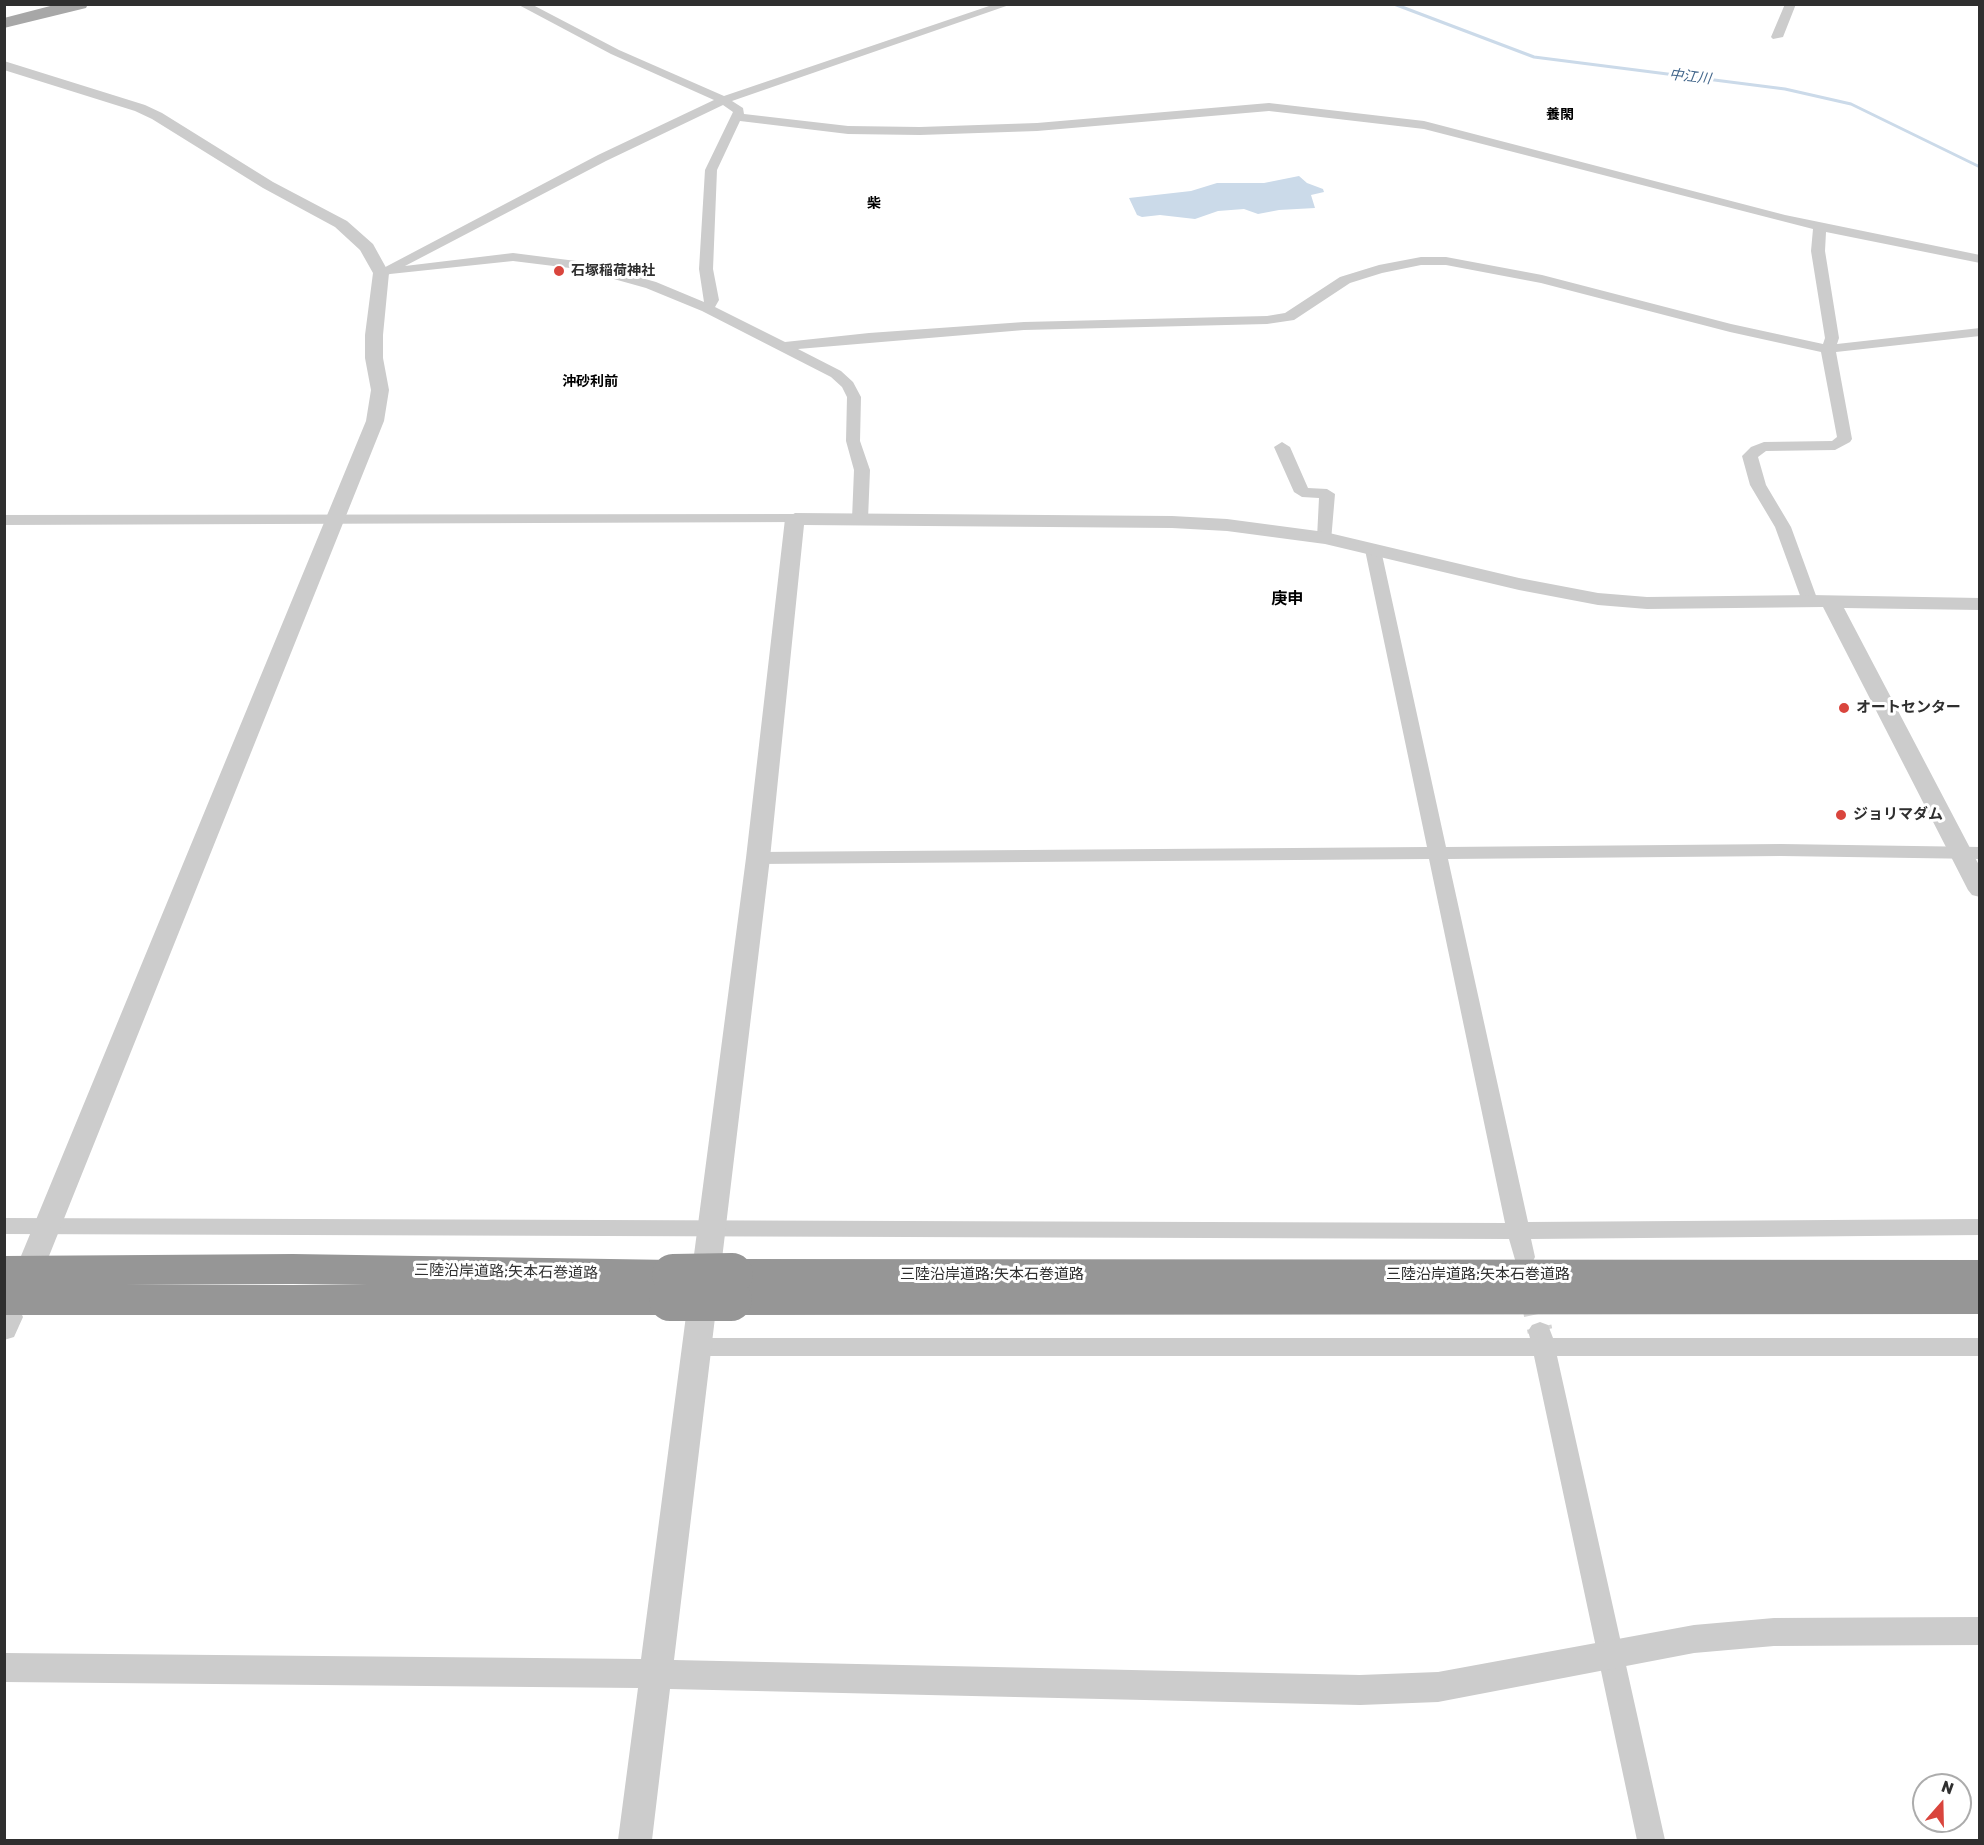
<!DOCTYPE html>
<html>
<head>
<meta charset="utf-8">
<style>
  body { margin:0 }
  #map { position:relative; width:1984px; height:1845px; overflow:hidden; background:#fff; font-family:Rubik,sans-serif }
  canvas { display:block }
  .frame { position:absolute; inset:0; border:6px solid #2f2f2f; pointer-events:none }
  .north { position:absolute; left:1912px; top:1773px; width:60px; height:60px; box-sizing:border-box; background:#fff; border:2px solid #acacac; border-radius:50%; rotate:20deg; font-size:16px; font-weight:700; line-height:24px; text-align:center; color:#2f2f2f }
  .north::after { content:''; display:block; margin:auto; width:21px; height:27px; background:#d9453d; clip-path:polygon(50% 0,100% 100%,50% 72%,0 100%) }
</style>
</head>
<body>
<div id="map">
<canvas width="1984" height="1845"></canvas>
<div class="frame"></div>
<div class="north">N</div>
</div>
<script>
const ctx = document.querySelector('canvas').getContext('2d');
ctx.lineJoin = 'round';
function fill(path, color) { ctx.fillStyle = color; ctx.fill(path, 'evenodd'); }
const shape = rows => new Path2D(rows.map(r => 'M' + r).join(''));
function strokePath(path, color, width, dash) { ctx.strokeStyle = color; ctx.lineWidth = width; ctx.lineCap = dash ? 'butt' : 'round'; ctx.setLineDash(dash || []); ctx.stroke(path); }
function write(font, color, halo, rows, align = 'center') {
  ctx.font = font + ' Rubik,"Noto Sans JP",sans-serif'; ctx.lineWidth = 6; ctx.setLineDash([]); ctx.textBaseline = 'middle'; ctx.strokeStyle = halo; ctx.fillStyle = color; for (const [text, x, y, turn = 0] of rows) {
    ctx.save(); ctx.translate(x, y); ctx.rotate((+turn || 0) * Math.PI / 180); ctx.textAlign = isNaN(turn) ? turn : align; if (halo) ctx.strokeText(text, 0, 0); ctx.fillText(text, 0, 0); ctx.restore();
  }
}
const water = shape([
  [1299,176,1307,183,1323,189,1324,192,1311,195,1315,208,1279,210,1258,214,1244,209,1218,211,1195,219,1160,215,1142,217,1137,215,1129,198,1191,191,1217,183,1264,183]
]);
const stream = shape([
  [1394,4,1534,57,1785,89,1851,104,1980,167]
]);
const minorTunnel = shape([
  [1531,1290,1540,1331]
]);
const minor = shape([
  [517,4,531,4,619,50,724,96,995,4,1012,4,732,101,743,108,744,114,848,126,920,127,1037,123,1269,103,1424,121,1785,215,1980,255,1980,263,1826,232,1825,251,1839,338,1837,344,1980,328,1980,336,1836,352,1852,439,1850,442,1835,450,1766,451,1758,457,1766,485,1791,527,1818,601,1810,606,1802,601,1775,527,1750,485,1742,456,1751,447,1764,442,1832,441,1837,437,1821,352,1730,332,1541,283,1446,265,1421,265,1382,273,1350,283,1294,320,1267,324,1024,330,798,349,841,371,853,382,861,397,860,441,870,470,868,519,860,524,852,519,854,470,846,441,847,397,842,387,831,377,702,311,646,288,578,269,513,261,390,274,381,277,374,273,598,155,714,100,611,54,517,4],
  [723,105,733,112,705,170,699,269,704,302,656,282,584,262,513,253,405,266,606,161,723,105],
  [1269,111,1424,129,1813,229,1811,251,1825,338,1823,344,1731,324,1542,275,1446,257,1421,257,1379,265,1340,277,1285,313,1267,316,1024,322,869,333,785,342,715,307,719,300,713,269,717,170,740,121,848,134,920,135,1037,131,1269,111],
  [1785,4,1796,4,1783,37,1773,39,1771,37,1785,4],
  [1282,442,1290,447,1308,488,1327,489,1335,494,1331,541,1319,541,1317,538,1319,498,1302,497,1294,492,1274,447,1282,442],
  [795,514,803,519,801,522,4,525,4,515,795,514],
  [1373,545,1381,550,1446,847,1781,844,1980,847,1980,859,1781,856,1448,859,1528,1222,1980,1219,1980,1235,1531,1239,1535,1257,1532,1263,1524,1266,1516,1263,1509,1239,4,1234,4,1218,1505,1223,1429,859,758,864,749,858,758,852,1427,847,1365,550,1373,545],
  [1540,1322,1548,1325,1553,1338,1980,1338,1980,1356,1557,1356,1665,1840,1637,1840,1534,1356,696,1356,688,1354,684,1347,688,1340,696,1338,1530,1338,1528,1331,1532,1325,1540,1322]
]);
const tertiary = shape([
  [4,61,145,105,162,113,273,182,347,221,373,244,389,273,383,335,383,358,389,390,384,421,49,1256,45,1263,35,1267,25,1263,21,1256,366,421,371,390,365,358,365,335,373,273,360,250,335,227,263,188,152,119,135,111,4,70,4,61],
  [795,513,1172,516,1227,519,1325,532,1519,578,1598,593,1647,597,1810,595,1980,598,1980,610,1844,608,1980,867,1980,897,1972,895,1968,890,1823,607,1647,609,1598,605,1519,590,1325,544,1227,531,1172,528,804,525,770,858,674,1660,1360,1675,1438,1672,1694,1625,1774,1618,1980,1617,1980,1645,1774,1646,1694,1653,1438,1702,1360,1705,670,1689,652,1840,618,1840,638,1688,4,1682,4,1653,641,1659,746,858,785,519,795,513],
  [9,1306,19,1309,23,1317,14,1337,4,1340,4,1307,9,1306]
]);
const primary = shape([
  [58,4,88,4,86,8,4,28,4,18,58,4]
]);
const motorway = shape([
  [293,1254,673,1260,687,1265,692,1275,687,1285,679,1288,684,1289,689,1300,684,1311,670,1315,4,1315,4,1256,293,1254],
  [293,1284,367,1285,125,1285,293,1284],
  [732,1259,1980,1260,1980,1314,731,1315,717,1311,712,1300,717,1289,725,1287,718,1284,713,1274,718,1264,732,1259]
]);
const motorwayBridge = shape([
  [673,1275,732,1274],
  [670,1300,731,1300]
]);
const markers = [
  [559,271,6,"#d9453d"],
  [1844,708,6,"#d9453d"],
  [1841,815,6,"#d9453d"]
];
const farWaternames = [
  ["中江川",1690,77,7]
];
const farNeighbourhoodnames = [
  ["養閑",1560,115],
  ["柴",874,204],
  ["沖砂利前",590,382]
];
const farPoinames = [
  ["石塚稲荷神社",571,271]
];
const poiNames = [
  ["オートセンター",1856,708],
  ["ジョリマダム",1853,815]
];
const streetNames = [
  ["三陸沿岸道路;矢本石巻道路",506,1272,1],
  ["三陸沿岸道路;矢本石巻道路",992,1275],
  ["三陸沿岸道路;矢本石巻道路",1478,1275]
];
const neighbourhoodNames = [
  ["庚申",1287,599]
];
fill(water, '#cbdae9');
strokePath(stream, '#cbdae9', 3);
strokePath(minorTunnel, '#d5d5d5', 25, [25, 13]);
fill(minor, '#ccc');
fill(tertiary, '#ccc');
fill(primary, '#a7a7a7');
fill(motorway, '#969696');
strokePath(motorwayBridge, '#969696', 42);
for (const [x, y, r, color] of markers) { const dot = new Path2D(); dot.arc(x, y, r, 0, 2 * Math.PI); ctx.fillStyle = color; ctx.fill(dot); strokePath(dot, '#fff', 2); }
write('italic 14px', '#42668b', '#fff', farWaternames);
write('bold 14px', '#000', '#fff', farNeighbourhoodnames);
write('bold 14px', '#2f2f2f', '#fff', farPoinames, 'left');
write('bold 15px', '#2f2f2f', '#fff', poiNames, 'left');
write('15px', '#2f2f2f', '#fff', streetNames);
write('bold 16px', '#000', '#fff', neighbourhoodNames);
</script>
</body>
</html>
